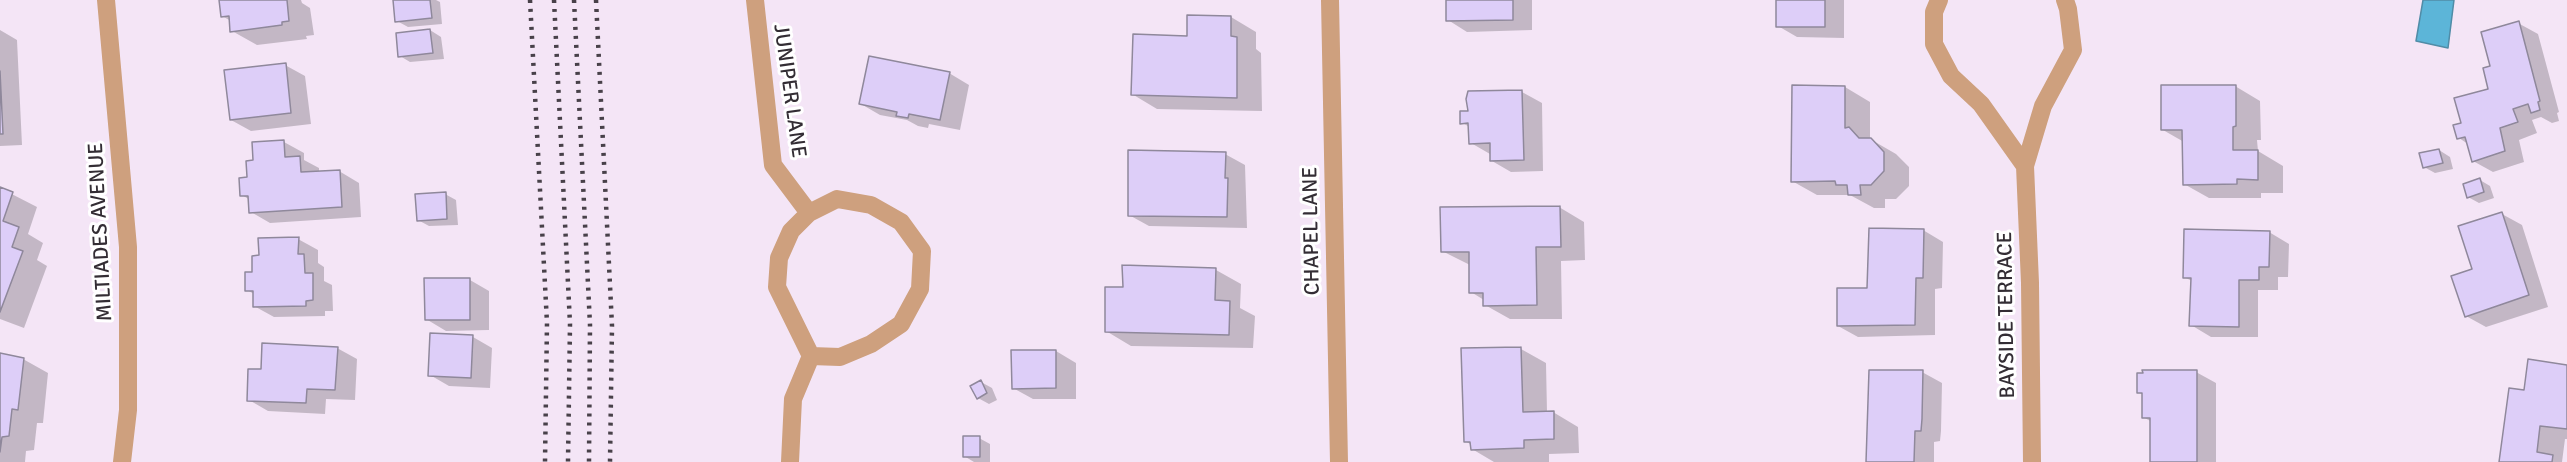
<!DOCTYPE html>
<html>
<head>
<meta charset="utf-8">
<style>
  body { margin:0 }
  canvas { display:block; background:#f4e5f6 }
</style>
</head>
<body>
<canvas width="2567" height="462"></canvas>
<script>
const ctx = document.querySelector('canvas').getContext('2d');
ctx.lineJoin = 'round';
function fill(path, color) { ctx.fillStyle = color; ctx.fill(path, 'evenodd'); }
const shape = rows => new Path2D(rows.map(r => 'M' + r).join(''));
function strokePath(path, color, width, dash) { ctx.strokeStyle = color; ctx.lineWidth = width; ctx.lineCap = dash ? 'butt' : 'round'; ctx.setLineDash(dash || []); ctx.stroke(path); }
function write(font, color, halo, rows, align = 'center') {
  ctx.font = font + ' Signika,sans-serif'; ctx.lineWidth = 6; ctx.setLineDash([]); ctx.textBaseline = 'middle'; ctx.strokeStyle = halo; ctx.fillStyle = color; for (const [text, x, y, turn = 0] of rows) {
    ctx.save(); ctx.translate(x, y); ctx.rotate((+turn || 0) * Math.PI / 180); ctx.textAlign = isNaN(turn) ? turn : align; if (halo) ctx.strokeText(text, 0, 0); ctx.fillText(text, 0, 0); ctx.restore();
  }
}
const water = shape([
  [2423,0,2454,0,2448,48,2416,41,2423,0]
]);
const shadow = shape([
  [220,0,301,0,302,3,310,8,314,35,306,36,307,39,257,45,232,31,231,21,222,16],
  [394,0,436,0,440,2,442,24,408,27,397,21],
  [1447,0,1532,0,1532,30,1467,32,1448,20],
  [1778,0,1844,0,1844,38,1797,37,1778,26],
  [1231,17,1256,32,1256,49,1261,53,1262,111,1157,109,1132,94,1188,37],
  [2518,23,2538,34,2559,112,2557,113,2559,121,2552,123,2541,117,2532,120,2537,133,2519,140,2524,162,2493,172,2473,161,2468,144,2459,138,2463,124,2490,90,2492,67],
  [0,30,17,40,22,145,0,146],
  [430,30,441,37,444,59,410,62,400,56],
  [285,65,305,76,311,124,251,131,231,120],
  [949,73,969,85,960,130,929,124,928,128,918,126,907,120,880,115,861,104],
  [2235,86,2260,101,2261,140,2257,140,2258,151,2283,166,2283,193,2261,193,2261,198,2209,198,2184,184,2184,142,2163,130],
  [1793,87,1845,87,1870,102,1870,139,1896,154,1909,167,1909,186,1896,199,1885,199,1885,208,1874,208,1850,195,1817,195,1792,181],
  [1469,92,1522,92,1542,103,1543,171,1511,172,1492,161,1490,154,1471,143,1470,127,1462,123,1470,113],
  [284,142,304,153,304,160,319,168,319,173,339,171,359,183,361,217,270,223,251,212,250,200,242,195,255,162],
  [2439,150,2450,157,2453,169,2435,173,2424,167],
  [1225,154,1245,165,1247,228,1149,226,1129,215],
  [2480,180,2490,186,2494,198,2479,203,2468,197],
  [0,188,37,207,28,234,43,243,37,260,47,266,24,328,0,319],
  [445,194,456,200,458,225,429,226,418,220],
  [1559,207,1584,222,1585,260,1561,261,1562,319,1510,319,1485,305,1484,300,1471,292,1470,265,1442,251],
  [2502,214,2522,225,2548,307,2486,327,2466,316,2474,270],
  [1923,230,1943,242,1942,288,1935,289,1935,335,1858,337,1838,326],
  [2269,232,2289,244,2288,277,2278,277,2278,290,2258,290,2258,337,2211,337,2191,325,2192,281,2184,277],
  [298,239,318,250,318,263,324,267,324,281,332,285,333,311,325,311,325,316,274,317,254,306,254,294,247,290,260,257],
  [1216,270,1241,284,1240,308,1255,316,1253,348,1131,346,1106,331,1125,289],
  [470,280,489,291,489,330,446,331,426,319],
  [473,337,492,348,490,388,449,386,430,375],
  [337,348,357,359,355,400,326,399,325,414,268,411,249,400,263,371],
  [1521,349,1546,363,1547,412,1553,412,1578,427,1579,453,1549,454,1549,462,1494,462,1472,449,1472,445,1465,441],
  [1056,351,1076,363,1076,399,1033,399,1013,388],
  [0,355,23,359,48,373,43,423,37,423,34,450,26,451,25,462,0,462],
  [2567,366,2567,439,2565,439,2562,462,2501,462,2525,392],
  [1922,372,1942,383,1941,431,1940,441,1934,442,1934,462,1867,462],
  [2196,372,2216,383,2216,462,2151,462,2152,422,2143,417,2144,395,2138,392],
  [981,382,992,388,997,400,989,404,978,398],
  [979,438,990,444,990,462,974,462,964,456]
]);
const building = shape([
  [219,0,287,0,289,21,282,22,282,25,230,32,229,16,221,17,219,0],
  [393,0,430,0,432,18,395,22,393,0],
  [1446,0,1513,0,1513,20,1446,21,1446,0],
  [1776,0,1825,0,1825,27,1776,27,1776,0],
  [1187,15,1231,16,1231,36,1237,37,1237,98,1131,95,1133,34,1187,36,1187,15],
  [2519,21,2540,101,2538,102,2540,110,2531,113,2528,104,2513,109,2518,122,2500,128,2505,151,2472,162,2465,137,2457,139,2453,125,2461,123,2454,98,2488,89,2483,68,2490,66,2481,32,2519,21],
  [430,29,433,53,398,57,396,33,430,29],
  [869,56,950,72,940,120,909,114,908,118,896,116,897,112,859,104,869,56],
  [286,63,291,113,230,120,224,70,286,63],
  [0,71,3,134,0,134,0,71],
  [1792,85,1845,86,1845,128,1849,127,1859,138,1871,138,1884,152,1884,171,1871,185,1860,185,1861,195,1848,195,1847,185,1836,185,1835,181,1791,182,1792,85],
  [2161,85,2236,85,2236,126,2233,127,2233,150,2258,150,2258,180,2237,179,2237,184,2183,185,2182,130,2161,130,2161,85],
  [1522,90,1524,160,1490,161,1490,143,1469,144,1468,123,1460,124,1460,111,1468,111,1466,99,1468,91,1522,90],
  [284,140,285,157,300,156,301,172,340,170,342,207,249,213,248,196,240,196,239,178,247,177,246,161,253,160,252,142,284,140],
  [2439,149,2443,163,2423,168,2419,153,2439,149],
  [1128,150,1226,152,1225,178,1228,178,1227,217,1128,216,1128,150],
  [2480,178,2484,192,2467,198,2463,184,2480,178],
  [0,187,13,192,3,221,19,227,12,247,23,251,0,312,0,187],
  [446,192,447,219,417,221,415,194,446,192],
  [1560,206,1561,247,1536,247,1537,305,1483,306,1483,293,1469,293,1469,252,1441,252,1440,207,1560,206],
  [2502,212,2529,295,2465,317,2451,276,2472,269,2458,226,2502,212],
  [1869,228,1924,229,1923,278,1916,278,1915,325,1837,326,1837,288,1867,288,1869,228],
  [2184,229,2270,231,2269,267,2259,267,2259,280,2239,280,2239,327,2189,326,2191,278,2183,278,2184,229],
  [299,237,298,254,304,254,305,273,313,273,313,300,306,301,306,306,253,307,253,291,245,291,245,272,252,272,252,256,259,255,258,238,299,237],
  [1122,265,1216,268,1215,300,1230,301,1229,335,1105,332,1105,287,1123,287,1122,265],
  [424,278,470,278,470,320,425,320,424,278],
  [430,333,473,335,471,378,428,376,430,333],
  [262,343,338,347,335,390,307,389,306,403,247,401,248,369,261,369,262,343],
  [1521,347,1523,412,1554,411,1554,439,1524,440,1524,448,1471,450,1470,442,1464,442,1461,348,1521,347],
  [1011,350,1056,350,1056,388,1012,389,1011,350],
  [0,353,24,358,18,410,12,409,9,436,2,437,0,452,0,353],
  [2528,359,2567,365,2567,429,2540,426,2537,452,2553,455,2552,462,2499,462,2509,388,2524,390,2528,359],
  [1869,370,1923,370,1922,419,1921,431,1915,431,1914,462,1866,462,1869,370],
  [2142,370,2197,370,2197,462,2150,462,2150,418,2142,418,2142,393,2137,393,2137,373,2143,373,2142,370],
  [981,380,987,393,977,399,970,386,981,380],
  [963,436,980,436,980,457,963,457,963,436]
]);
const street = shape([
  [106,0,128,247,128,410,122,462],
  [755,0,773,165,809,213],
  [1330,0,1339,462],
  [1939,0,1934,12,1934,44,1951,76,1981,104,2025,166],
  [790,462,793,399,811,356,777,287,779,258,791,231,809,213,837,199,871,205,901,222,922,251,920,289,901,324,871,344,840,357,811,356],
  [2032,462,2030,283,2025,166,2043,106,2073,50,2068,9,2065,0]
]);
const rail = shape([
  [530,0,547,323,545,462],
  [554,0,570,324,568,462],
  [574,0,590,325,589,462],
  [596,0,612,326,610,462]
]);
const streetNames = [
  ["JUNIPER LANE",789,91,82],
  ["CHAPEL LANE",1312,231,-91],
  ["MILTIADES AVENUE",101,232,-93],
  ["BAYSIDE TERRACE",2007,315,-91]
];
fill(water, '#5cb5d8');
strokePath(water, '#508ca7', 1.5);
fill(shadow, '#0003');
fill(building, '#ddcef8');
strokePath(building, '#8f889b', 1.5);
strokePath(street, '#cea07e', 18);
strokePath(rail, '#484149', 4.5, [3, 6]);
write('21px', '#332d34', '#fff', streetNames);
</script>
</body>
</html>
